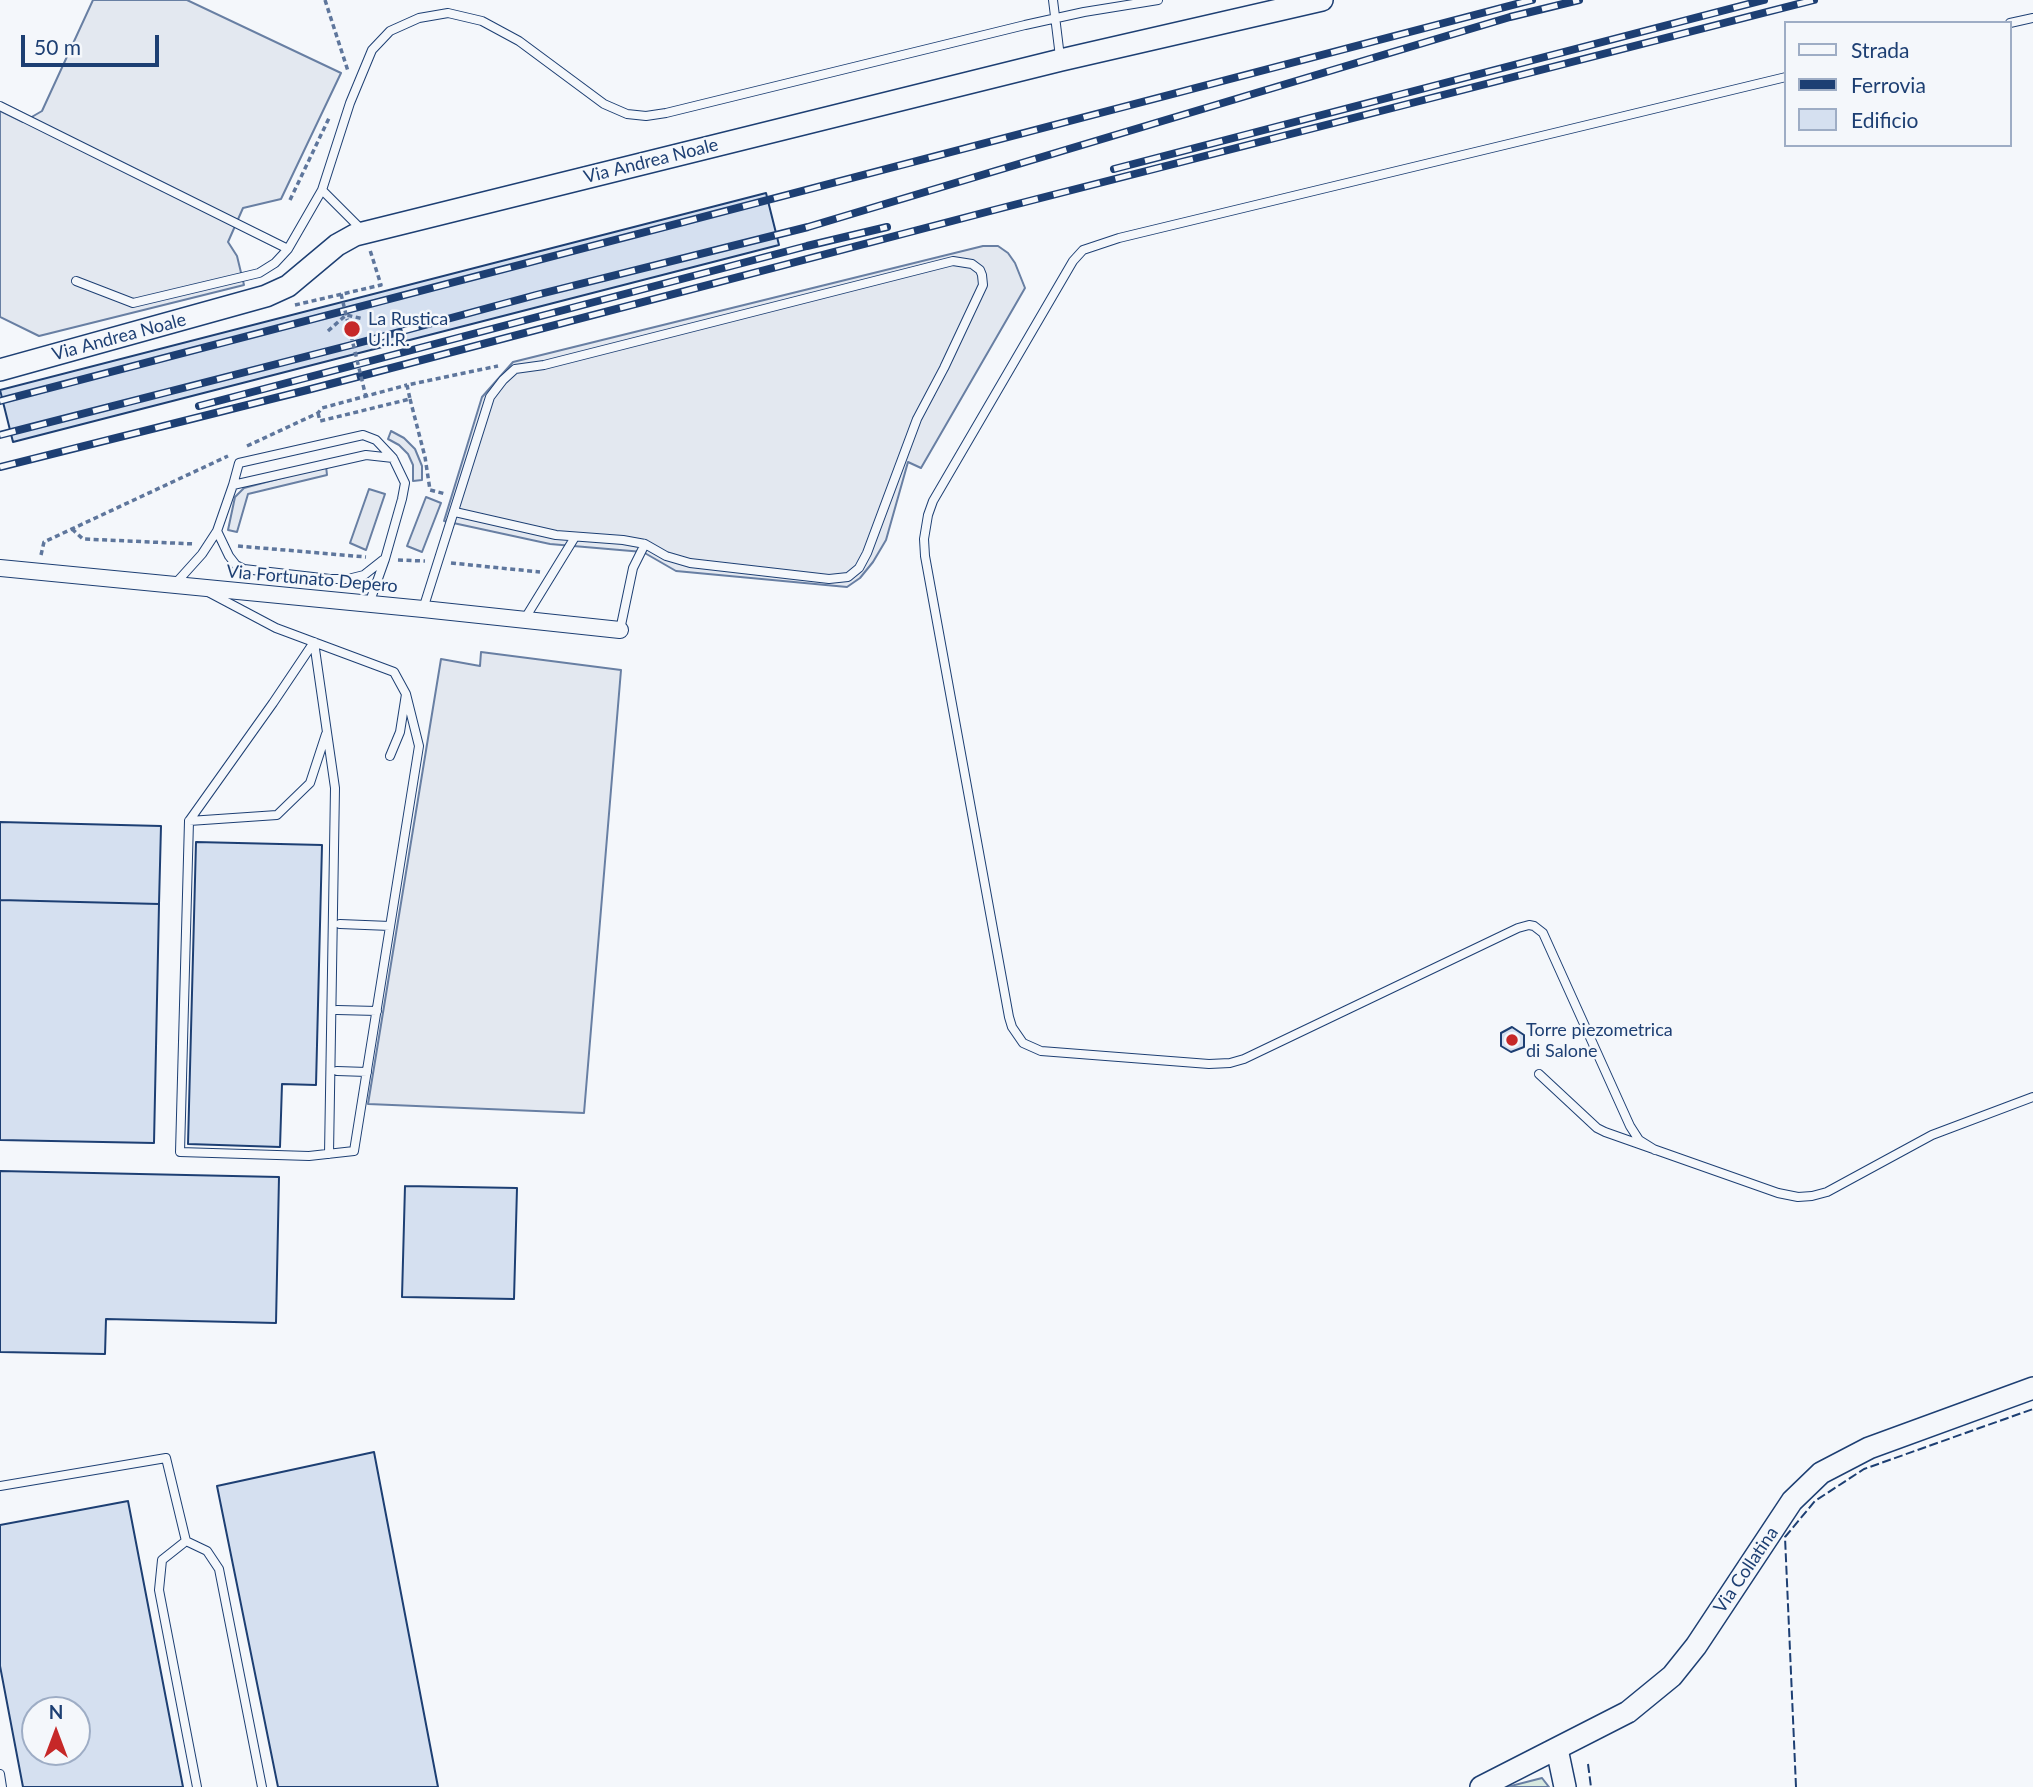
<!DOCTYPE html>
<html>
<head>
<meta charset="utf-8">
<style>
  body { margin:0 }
  #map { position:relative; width:2033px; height:1787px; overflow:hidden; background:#f4f7fb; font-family:Lato,sans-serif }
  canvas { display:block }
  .legend { position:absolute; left:1784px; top:21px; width:228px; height:126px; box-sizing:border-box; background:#f4f7fb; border:2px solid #9eadc5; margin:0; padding:9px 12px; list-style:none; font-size:21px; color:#1d3f73 }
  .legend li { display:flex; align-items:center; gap:14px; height:35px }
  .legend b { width:35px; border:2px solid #9eadc5 }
  .north { position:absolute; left:21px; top:1696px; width:70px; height:70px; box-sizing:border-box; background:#f4f7fb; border:2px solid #9eadc5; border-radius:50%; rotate:0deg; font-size:19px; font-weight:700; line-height:28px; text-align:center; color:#1d3f73 }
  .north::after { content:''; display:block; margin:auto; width:24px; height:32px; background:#c62828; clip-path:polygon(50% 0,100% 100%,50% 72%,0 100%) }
  .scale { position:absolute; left:21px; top:35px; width:138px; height:32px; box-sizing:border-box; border:4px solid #1d3f73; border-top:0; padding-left:9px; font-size:21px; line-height:24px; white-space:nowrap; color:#1d3f73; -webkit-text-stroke:5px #f4f7fb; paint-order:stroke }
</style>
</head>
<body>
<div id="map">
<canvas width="2033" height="1787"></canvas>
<ul class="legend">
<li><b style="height:9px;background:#f4f7fb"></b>Strada</li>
<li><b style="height:9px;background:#1d3f73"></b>Ferrovia</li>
<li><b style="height:19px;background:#d5e0f0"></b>Edificio</li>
</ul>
<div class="north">N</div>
<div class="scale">50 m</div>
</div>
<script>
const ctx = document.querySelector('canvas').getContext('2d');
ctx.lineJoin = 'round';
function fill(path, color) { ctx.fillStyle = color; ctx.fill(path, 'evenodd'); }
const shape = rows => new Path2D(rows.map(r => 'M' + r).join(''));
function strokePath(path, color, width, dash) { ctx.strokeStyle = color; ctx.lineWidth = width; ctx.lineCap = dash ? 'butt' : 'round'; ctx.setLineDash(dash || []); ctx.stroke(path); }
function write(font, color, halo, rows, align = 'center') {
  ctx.font = font + ' Lato,sans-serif'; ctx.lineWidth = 5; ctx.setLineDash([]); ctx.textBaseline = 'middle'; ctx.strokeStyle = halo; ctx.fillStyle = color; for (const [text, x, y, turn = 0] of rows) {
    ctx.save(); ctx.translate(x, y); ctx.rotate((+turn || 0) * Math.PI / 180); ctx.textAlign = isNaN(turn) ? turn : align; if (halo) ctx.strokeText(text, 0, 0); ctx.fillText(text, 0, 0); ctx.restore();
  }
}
const green = shape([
  [1542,1778,1549,1787,1507,1787,1542,1778]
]);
const parking = shape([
  [93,0,187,0,341,73,281,199,243,208,228,242,237,256,244,285,39,336,0,317,0,111,23,122,42,111,93,0],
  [983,246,998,246,1008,253,1015,263,1025,288,921,468,908,462,886,540,873,562,860,578,847,587,676,571,643,552,550,544,444,521,482,397,513,362,983,246],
  [391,431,404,438,415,449,422,466,422,480,413,481,413,465,408,454,399,445,388,439,391,431],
  [326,466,327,475,248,494,237,532,228,530,235,497,244,488,326,466],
  [369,489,385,494,366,550,350,543,369,489],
  [426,497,441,503,422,552,407,546,426,497],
  [481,652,621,670,584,1113,368,1104,441,659,480,666,481,652]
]);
const building = shape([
  [766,193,779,245,13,442,0,390,766,193],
  [0,822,161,826,159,904,0,900,0,822],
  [196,842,322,845,316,1085,282,1084,280,1147,188,1144,196,842],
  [0,900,159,904,154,1143,0,1140,0,900],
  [1512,1027,1524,1035,1524,1047,1511,1052,1501,1046,1501,1033,1512,1027],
  [0,1171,279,1177,276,1323,106,1319,105,1354,0,1352,0,1171],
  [405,1186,517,1188,514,1299,402,1297,405,1186],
  [374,1452,438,1787,278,1787,217,1486,374,1452],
  [128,1501,183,1787,23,1787,0,1666,0,1525,128,1501],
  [35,1710,77,1710,77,1752,35,1752,35,1710]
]);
const path = shape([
  [325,0,348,71],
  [290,200,330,116],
  [295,305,381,285,370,250],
  [328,331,346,315,364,319],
  [410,399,425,457,430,490,446,494],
  [318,413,320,421,410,399,407,385,498,366],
  [247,446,318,413,322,408,407,385],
  [72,529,83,539,195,544],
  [238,546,366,557],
  [41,555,44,542,228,456],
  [398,560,425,561],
  [451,563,540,572]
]);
const service = shape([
  [1053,0,1060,57],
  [2010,23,2033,18],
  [0,106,288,249],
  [322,190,363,231],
  [76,281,133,303,259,273,275,263,288,249,322,190,350,103,372,50,390,31,419,18,448,13,482,21,519,41,604,104,627,114,646,116,666,113,1025,25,1084,12,1158,0],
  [233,485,239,463,363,435,376,440,393,458],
  [217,531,229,556,236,565,244,569,330,579,348,579,364,575,383,560],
  [175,584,202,554,217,531,233,485,366,455,393,458,405,483,402,499,385,559,369,604],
  [210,593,276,628,394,672,406,694,400,732,390,756],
  [423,609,490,397,503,380,515,369,544,365,953,261,972,264,980,270,982,275,983,285,944,368,917,419,867,553,859,568,848,577,829,579,690,563,666,556,645,544,623,540,556,535,455,512],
  [524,620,575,537],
  [620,630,633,568,645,544],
  [189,821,277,815,310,783,326,734],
  [340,924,390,926],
  [337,1010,377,1011],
  [337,1071,367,1072],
  [1539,1074,1597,1128,1605,1132,1778,1193,1798,1197,1812,1196,1827,1192,1932,1135,2033,1097],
  [1655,1150,1639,1140,1630,1126,1543,933,1534,926,1529,925,1518,928,1244,1059,1230,1063,1209,1064,1041,1051,1023,1043,1012,1027,1009,1017,925,556,924,539,928,515,933,501,1073,261,1083,250,1119,238,1786,77],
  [329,1154,335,788,314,642,273,703,189,821,180,1152,309,1156,354,1151,419,746,406,694],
  [0,1486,166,1458,186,1541],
  [186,1541,207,1551,219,1569,262,1787],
  [186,1541,162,1560,159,1590,197,1787],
  [0,1774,2,1787]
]);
const minor = shape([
  [0,568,423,609,620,630]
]);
const tertiary = shape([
  [0,370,266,296,288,286,337,245,355,235,1061,60,1322,0],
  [1557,1749,1565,1787],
  [1481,1787,1628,1712,1672,1676,1696,1646,1792,1501,1821,1473,1869,1448,2033,1388]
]);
const rail = shape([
  [1114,169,1764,0],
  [0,401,1532,0],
  [199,406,807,246,887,227],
  [0,435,351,345,536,295,808,227,1510,17,1579,0],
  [0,467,311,389,994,210,1814,0]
]);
const pathBridge = shape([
  [341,294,366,397]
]);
const fence = shape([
  [1588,1764,1591,1787],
  [1796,1787,1785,1537,1815,1501,1864,1469,2033,1409]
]);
const markers = [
  [352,329,9,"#c62828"],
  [1512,1040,7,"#c62828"]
];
const streetNames = [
  ["Via Andrea Noale",651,161,-14],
  ["Via Andrea Noale",119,337,-15],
  ["Via Fortunato Depero",312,579,5],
  ["Via Collatina",1746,1570,-56]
];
const poiNames = [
  ["La Rustica",368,319],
  ["U.I.R.",368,340],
  ["Torre piezometrica",1526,1030],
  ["di Salone",1526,1051]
];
fill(green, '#d7e8df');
strokePath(green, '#687fa3', 2);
fill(parking, '#e3e8f0');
strokePath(parking, '#687fa3', 2);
fill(building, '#d5e0f0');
strokePath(building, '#1d3f73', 2);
strokePath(service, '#1d3f73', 10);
strokePath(minor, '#1d3f73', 18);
strokePath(tertiary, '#1d3f73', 24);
strokePath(path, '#5e769c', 3.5, [5, 3.5]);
strokePath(service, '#f4f7fb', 8);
strokePath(minor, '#f4f7fb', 16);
strokePath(tertiary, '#f4f7fb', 21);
strokePath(rail, '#1d3f73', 8);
strokePath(rail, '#f4f7fb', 5, [16]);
strokePath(pathBridge, '#5e769c', 3.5, [5, 3.5]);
strokePath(fence, '#1d3f73', 2, [9, 3.5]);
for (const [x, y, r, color] of markers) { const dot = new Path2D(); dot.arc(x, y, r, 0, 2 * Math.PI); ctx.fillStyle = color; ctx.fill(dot); strokePath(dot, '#f4f7fb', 2.5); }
write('18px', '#1d3f73', '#f4f7fb', streetNames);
write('18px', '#1d3f73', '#f4f7fb', poiNames, 'left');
</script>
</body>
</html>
